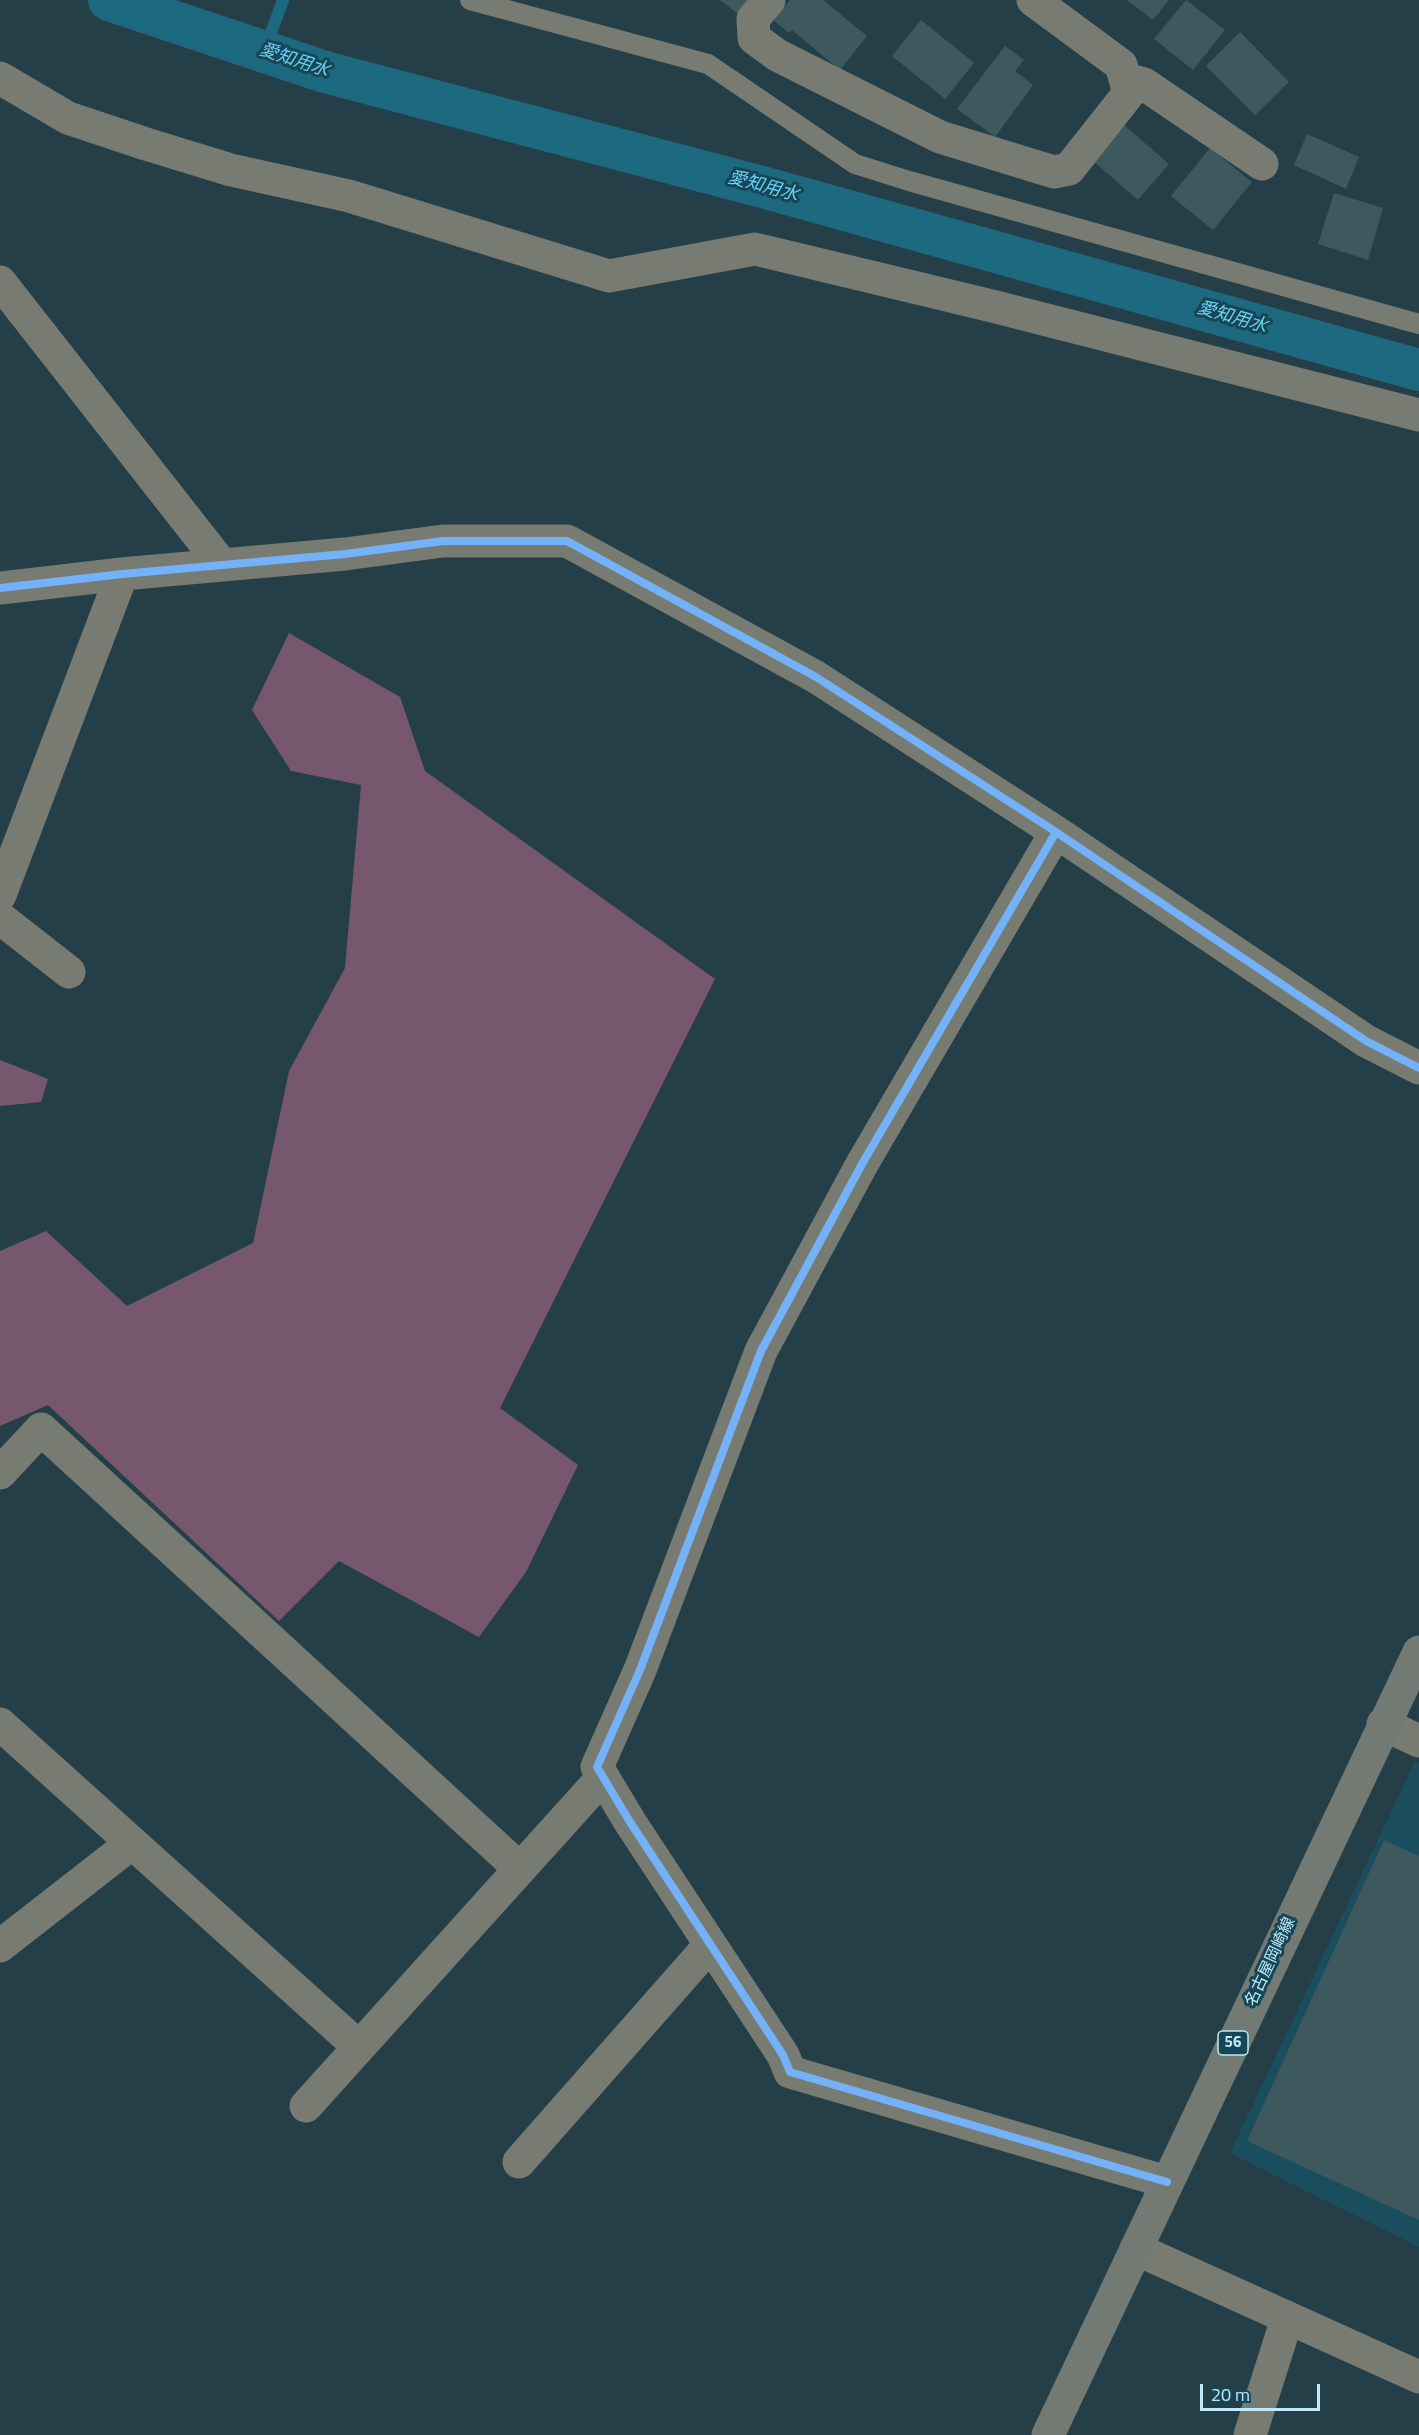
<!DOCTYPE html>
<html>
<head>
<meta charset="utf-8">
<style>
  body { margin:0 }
  #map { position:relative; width:1419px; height:2435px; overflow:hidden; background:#253f48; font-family:"Titillium Web",sans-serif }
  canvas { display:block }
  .scale { position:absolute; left:1200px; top:2384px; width:120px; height:27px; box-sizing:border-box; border:3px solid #c0e9f8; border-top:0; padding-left:8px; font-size:18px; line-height:21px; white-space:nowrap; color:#c0e9f8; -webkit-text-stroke:4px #174756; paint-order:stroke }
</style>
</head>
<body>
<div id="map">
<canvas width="1419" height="2435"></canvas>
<div class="scale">20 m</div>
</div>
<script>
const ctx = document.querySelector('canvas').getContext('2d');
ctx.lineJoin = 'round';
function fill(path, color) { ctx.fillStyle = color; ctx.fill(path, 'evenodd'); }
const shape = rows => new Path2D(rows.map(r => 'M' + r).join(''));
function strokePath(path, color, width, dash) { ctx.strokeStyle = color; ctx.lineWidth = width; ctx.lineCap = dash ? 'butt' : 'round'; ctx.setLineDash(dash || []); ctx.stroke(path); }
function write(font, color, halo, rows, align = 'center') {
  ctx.font = font + ' "Titillium Web","Noto Sans JP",sans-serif'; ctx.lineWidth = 6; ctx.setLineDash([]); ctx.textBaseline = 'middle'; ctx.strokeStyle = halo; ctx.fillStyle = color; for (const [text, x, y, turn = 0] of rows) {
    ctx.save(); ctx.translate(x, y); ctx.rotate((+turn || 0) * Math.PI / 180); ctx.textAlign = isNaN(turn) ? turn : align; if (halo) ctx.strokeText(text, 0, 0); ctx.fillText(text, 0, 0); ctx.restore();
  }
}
const built = shape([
  [1415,1761,1419,1763,1419,2247,1230,2153]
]);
const green = shape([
  [289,633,400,697,425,771,715,979,500,1408,578,1465,526,1572,479,1637,339,1561,279,1621,48,1405,0,1426,0,1251,46,1231,127,1306,253,1243,289,1071,345,968,361,785,291,771,252,710],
  [0,1060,48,1079,41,1102,0,1106]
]);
const stream = shape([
  [264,52,283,0]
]);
const canal = shape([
  [109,0,325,72,766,188,1419,370]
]);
const building = shape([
  [720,0,749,0,738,14],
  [790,0,823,0,867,36,840,70,792,30,789,33,773,20],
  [1127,0,1169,0,1153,20],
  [1186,0,1225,30,1193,70,1154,39],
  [921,20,974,63,945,99,892,56],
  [1240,32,1289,82,1255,115,1206,66],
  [1005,46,1024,60,1015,71,1033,85,995,137,957,109],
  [1124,125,1169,164,1138,200,1093,161],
  [1307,134,1359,157,1346,189,1294,165],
  [1210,148,1252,182,1213,230,1171,196],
  [1334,193,1383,208,1368,260,1318,244],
  [1384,1840,1419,1856,1419,2220,1247,2141]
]);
const lane = shape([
  [470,0,708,64,855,164,909,181,1419,324]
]);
const street = shape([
  [769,0,753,19,754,38,777,55,940,137,1054,172,1069,169,1129,93,1121,65,1033,0],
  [0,78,68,118,146,144,231,170,349,196,609,276,755,249,992,306,1419,415],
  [1125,79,1144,84,1262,164],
  [0,282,222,565],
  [0,588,122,574,345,554,443,541,567,541,816,677,1056,832,1366,1041,1419,1068],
  [1056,832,862,1164,761,1351,640,1670,597,1767,630,1822,783,2055,790,2072,1167,2182],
  [0,895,122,574],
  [0,918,69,972],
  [0,1473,41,1429,520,1869],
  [0,1724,359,2047],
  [1383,1724,1419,1741],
  [0,1946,132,1843],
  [306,2106,603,1777],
  [519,2162,710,1945],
  [1136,2249,1419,2377],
  [1250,2435,1287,2319]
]);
const primary = shape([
  [1048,2435,1419,1652]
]);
const cycleway = shape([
  [0,588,122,574,345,554,443,541,567,541,816,677,1056,832,1366,1041,1419,1068],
  [1056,832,862,1164,761,1351,640,1670,597,1767,630,1822,783,2055,790,2072,1167,2182]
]);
const shields = [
  [1233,2043,30]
];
const shieldNames = [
  ["56",1233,2043]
];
const streetNames = [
  ["名古屋岡崎線",1271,1962,-65]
];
const waterNames = [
  ["愛知用水",294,61,18],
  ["愛知用水",763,187,15],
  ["愛知用水",1232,318,16]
];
fill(built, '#1a4e5e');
fill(green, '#77576e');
strokePath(stream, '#1d6980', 12);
strokePath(canal, '#1d6980', 42);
fill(building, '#3d595e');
strokePath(lane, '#787b72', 20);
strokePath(street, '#787b72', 33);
strokePath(primary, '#727a73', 33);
strokePath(cycleway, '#73b2f8', 8);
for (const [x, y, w] of shields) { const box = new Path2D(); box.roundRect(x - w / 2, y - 12, w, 24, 4.5); ctx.fillStyle = '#174756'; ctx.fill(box); strokePath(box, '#c0e9f8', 1.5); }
write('bold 15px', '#c0e9f8', null, shieldNames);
write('16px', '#c0e9f8', '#174756', streetNames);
write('italic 18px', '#6ad2f4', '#174756', waterNames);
</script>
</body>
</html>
